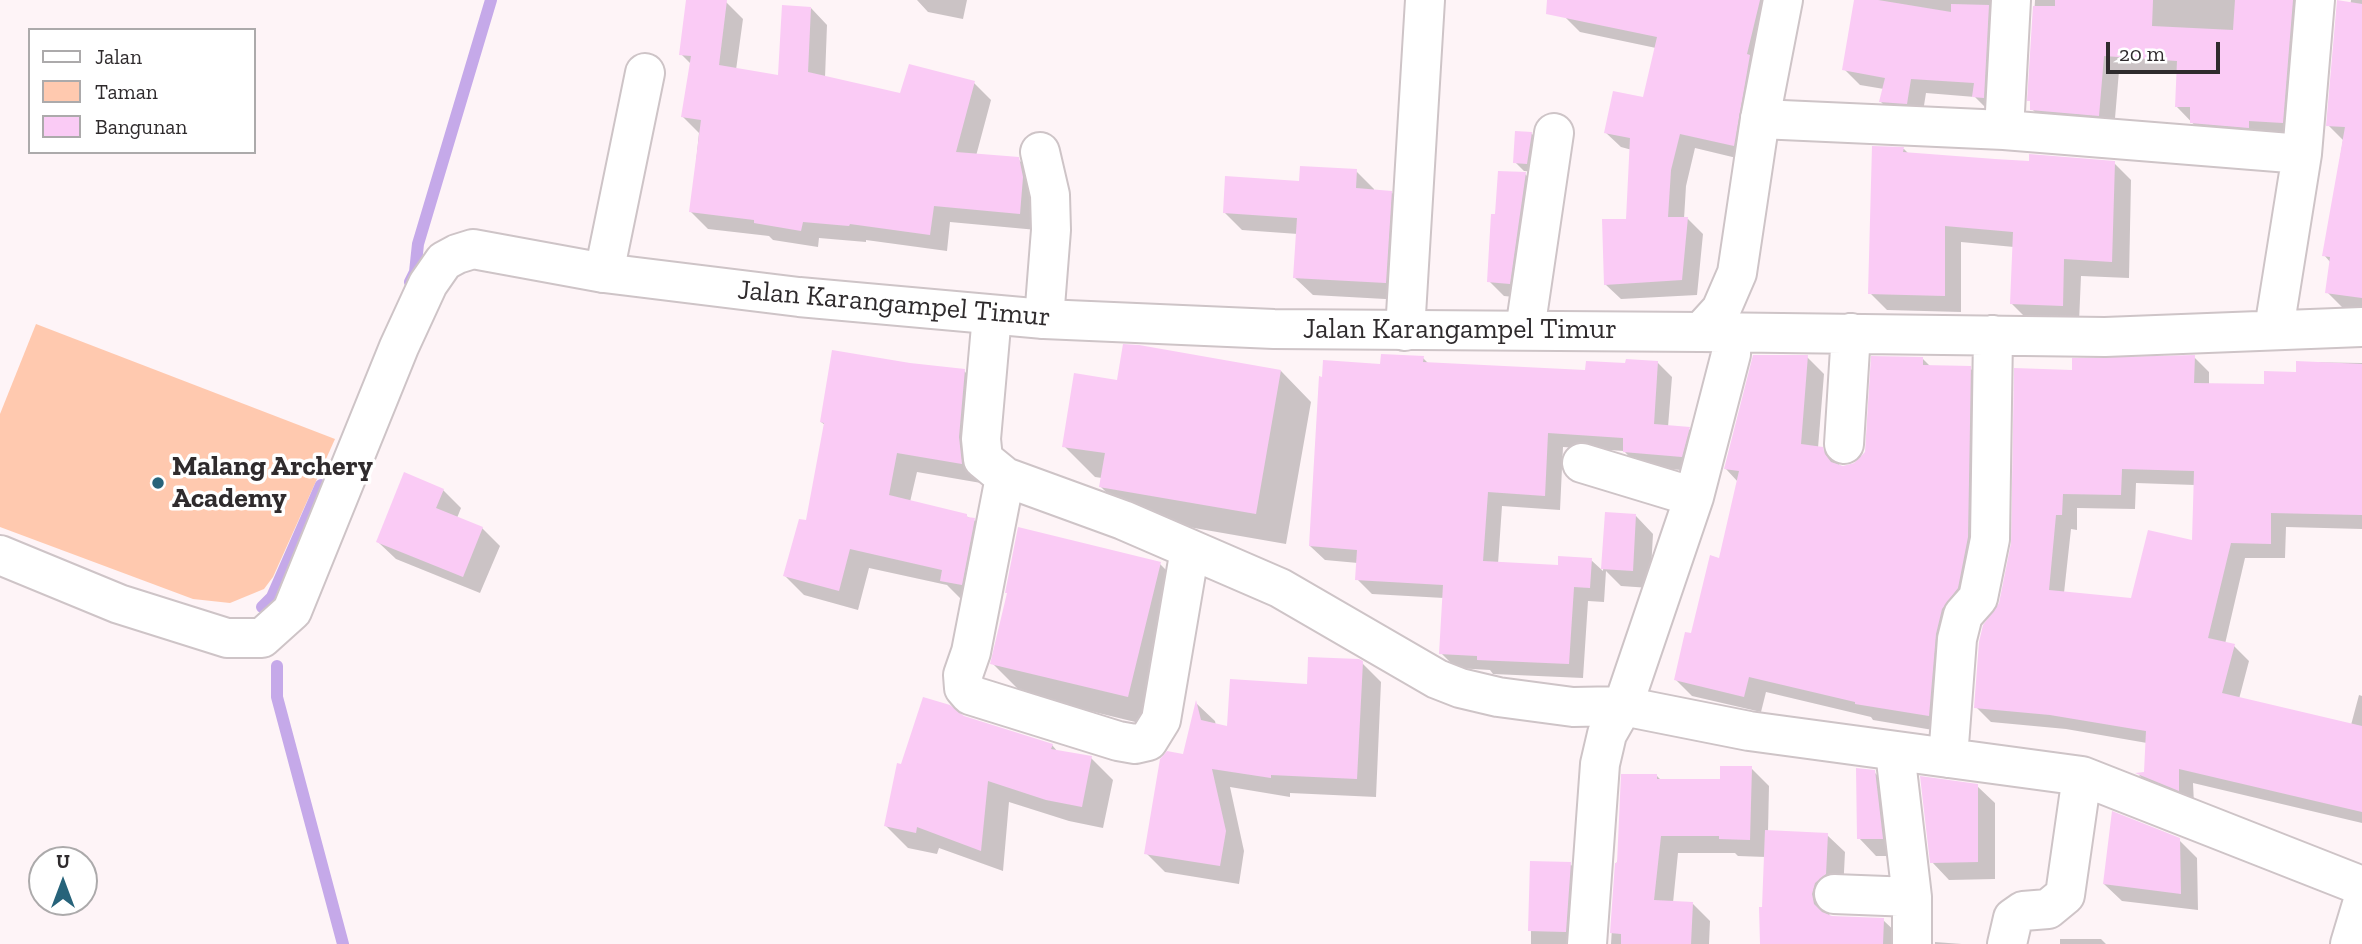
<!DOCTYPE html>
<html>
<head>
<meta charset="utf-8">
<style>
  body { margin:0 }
  #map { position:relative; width:2362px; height:944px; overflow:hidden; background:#fef4f7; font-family:"Zilla Slab",serif }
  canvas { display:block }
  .legend { position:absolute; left:28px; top:28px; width:228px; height:126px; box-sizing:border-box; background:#fff; border:2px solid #acaaab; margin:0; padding:9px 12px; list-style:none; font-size:21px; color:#2f2b2d }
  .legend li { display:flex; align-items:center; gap:14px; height:35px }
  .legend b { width:35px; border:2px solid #acaaab }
  .north { position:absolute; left:28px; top:846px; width:70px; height:70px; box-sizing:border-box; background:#fff; border:2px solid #acaaab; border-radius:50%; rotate:0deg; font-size:19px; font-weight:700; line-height:28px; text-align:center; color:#2f2b2d }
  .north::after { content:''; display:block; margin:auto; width:24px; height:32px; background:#27637a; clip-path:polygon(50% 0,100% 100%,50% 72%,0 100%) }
  .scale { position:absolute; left:2106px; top:42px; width:114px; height:32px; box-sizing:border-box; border:4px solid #2f2b2d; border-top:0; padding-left:9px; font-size:21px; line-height:24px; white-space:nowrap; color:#2f2b2d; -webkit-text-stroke:5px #fff; paint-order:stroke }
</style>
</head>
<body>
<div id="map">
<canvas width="2362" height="944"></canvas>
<ul class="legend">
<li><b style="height:9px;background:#fff"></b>Jalan</li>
<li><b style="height:19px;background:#ffc9af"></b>Taman</li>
<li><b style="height:19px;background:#facbf5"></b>Bangunan</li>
</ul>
<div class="north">U</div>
<div class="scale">20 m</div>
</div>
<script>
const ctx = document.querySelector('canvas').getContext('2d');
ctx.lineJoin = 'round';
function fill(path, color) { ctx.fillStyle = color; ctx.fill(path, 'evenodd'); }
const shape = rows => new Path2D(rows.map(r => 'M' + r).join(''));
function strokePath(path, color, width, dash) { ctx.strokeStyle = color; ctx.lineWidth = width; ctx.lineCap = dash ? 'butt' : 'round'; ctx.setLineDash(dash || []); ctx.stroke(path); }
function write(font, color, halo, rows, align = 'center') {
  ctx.font = font + ' "Zilla Slab",serif'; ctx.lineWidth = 7; ctx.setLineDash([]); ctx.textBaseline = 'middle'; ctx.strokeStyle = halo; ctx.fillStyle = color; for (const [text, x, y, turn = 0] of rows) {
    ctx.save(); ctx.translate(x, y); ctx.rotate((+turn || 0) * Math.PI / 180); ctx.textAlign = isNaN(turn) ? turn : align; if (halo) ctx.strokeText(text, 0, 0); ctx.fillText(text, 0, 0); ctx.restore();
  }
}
const green = shape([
  [36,324,335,439,273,577,264,589,230,603,193,599,0,527,0,414]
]);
const shadow = shape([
  [687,0,726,2,743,19,736,70,780,77,811,8,827,25,825,78,902,96,974,83,991,100,976,156,1018,159,1035,176,1037,230,950,222,947,251,866,240,866,242,819,238,818,247,773,240,769,236,708,229,691,212,699,133,682,116,692,65,681,54],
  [917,0,967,0,963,19,928,12],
  [1569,0,1764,0,1749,161,1695,148,1686,186,1684,219,1688,219,1703,234,1697,295,1621,299,1605,284,1628,220,1632,150,1621,147,1605,132,1645,100,1656,48,1580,32,1565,17],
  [1856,0,2011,0,1990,112,1975,97,1926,93,1922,118,1896,117,1881,102,1884,89,1860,85,1844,69],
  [2035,0,2315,0,2298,138,2207,138,2176,106,2178,74,2119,71,2114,130,2047,125,2032,109,2032,103,2029,100],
  [2351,0,2362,0,2362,310,2342,307,2327,292,2331,263,2324,255,2343,140,2328,125,2341,89],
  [1531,133,1540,142,1536,172,1524,171,1515,162],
  [1874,148,1904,149,1909,154,2031,163,2114,163,2131,180,2129,278,2081,276,2079,322,2029,321,2012,304,2014,247,1961,242,1961,312,1887,310,1870,293],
  [1356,171,1374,189,1374,191,1391,192,1409,210,1403,300,1313,295,1295,278,1298,234,1242,230,1224,212,1301,183],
  [1525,174,1540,189,1524,298,1504,296,1489,281,1497,216],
  [1807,357,1824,374,1818,448,1822,449,1843,468,1855,465,1866,453,1922,358,1931,367,1970,368,1986,385,1984,554,1945,732,1873,720,1871,717,1766,692,1761,712,1692,696,1676,680,1721,560,1738,482,1726,469],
  [2194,357,2209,372,2209,385,2266,386,2297,373,2298,362,2362,363,2362,529,2286,527,2285,558,2245,558,2225,644,2234,646,2249,661,2239,699,2351,725,2359,695,2362,696,2362,823,2193,783,2194,804,2152,788,2139,775,2145,774,2147,743,2066,729,1991,722,1976,707,2001,604,2073,372],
  [2136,483,2195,485,2194,542,2133,600,2064,593,2071,529,2077,530,2077,508,2135,509],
  [1423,358,1429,364,1587,372,1627,364,1657,362,1672,377,1668,427,1689,429,1703,443,1696,471,1639,467,1624,451,1563,447,1560,510,1502,506,1498,564,1559,567,1591,560,1603,571,1606,514,1636,516,1653,534,1650,588,1621,586,1606,571,1604,602,1588,601,1583,678,1493,674,1490,670,1456,668,1441,653,1444,598,1372,594,1357,579,1358,563,1325,560,1310,546,1382,366],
  [909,365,964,371,984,390,978,458,981,483,917,472,910,502,966,516,974,520,993,539,962,600,947,585,869,568,858,610,804,595,785,576,807,522,825,425,821,422],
  [1281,371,1311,402,1286,544,1131,517,1101,487,1102,478,1095,477,1064,446,1118,382],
  [443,490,461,508,457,518,482,528,500,546,480,593,396,559,378,542],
  [1160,564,1192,596,1160,728,1024,695,992,663],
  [1362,663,1381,682,1376,797,1290,793,1290,797,1230,787,1244,851,1239,884,1165,872,1146,853,1184,756,1197,704,1215,721,1216,726,1229,729,1308,686],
  [1052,745,1058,752,1091,758,1113,780,1103,828,1069,821,1009,802,1003,871,939,848,937,854,908,848,886,826,902,766],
  [1751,768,1769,786,1768,832,1827,835,1845,852,1843,892,1832,901,1829,913,1830,917,1883,920,1901,937,1900,944,1761,944,1766,857,1738,856,1735,853,1678,853,1673,903,1693,904,1710,921,1709,944,1611,944,1616,864,1657,776,1662,781,1722,781],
  [1874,772,1892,790,1900,856,1876,856,1859,838],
  [1977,786,1995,803,1995,879,1949,880,1932,862],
  [2179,840,2197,858,2198,910,2122,901,2104,884],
  [1531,863,1570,864,1588,881,1583,944,1531,944],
  [2060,939,2101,939,2106,944,2060,944],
  [1935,942,1962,944,1935,944]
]);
const stream = shape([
  [410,282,415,272,418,244,491,0],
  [262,607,272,597,321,485],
  [277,666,277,697,343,944]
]);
const building = shape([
  [686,0,727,0,719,65,778,75,782,5,811,7,808,72,900,93,909,64,975,81,956,152,1019,157,1023,177,1020,214,934,206,930,235,850,224,849,226,803,222,801,231,754,223,754,220,689,212,701,120,681,117,691,56,679,55],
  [1547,0,1760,0,1747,54,1750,55,1734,146,1680,134,1671,170,1668,217,1688,217,1682,280,1604,285,1602,219,1626,219,1630,138,1604,133,1613,91,1643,97,1657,37,1546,14],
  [1854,0,1878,0,1951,12,1951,4,1989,5,1984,98,1972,97,1974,83,1911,79,1907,104,1879,102,1885,78,1842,70],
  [2055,0,2153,0,2152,26,2233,30,2235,0,2293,0,2283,123,2249,121,2249,128,2190,123,2190,107,2175,107,2177,61,2104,56,2099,116,2030,110,2030,101,2027,101,2033,6,2055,6],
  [2337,0,2362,4,2362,298,2325,293,2330,257,2322,256,2345,127,2326,126],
  [1515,131,1532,132,1527,164,1513,163],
  [1872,146,1904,147,1903,152,1995,159,2029,161,2029,154,2115,161,2112,262,2064,259,2063,306,2010,304,2013,232,1945,226,1945,296,1868,294],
  [1300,166,1357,169,1356,188,1392,191,1386,283,1293,278,1297,218,1223,213,1225,176,1299,181],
  [1498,171,1526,172,1510,284,1487,282,1491,214,1495,214],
  [1123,344,1139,345,1281,370,1256,514,1099,487,1105,453,1062,447,1074,373,1117,380],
  [832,350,910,363,965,369,959,437,962,464,897,453,889,495,967,514,967,517,975,518,962,585,940,581,942,570,850,549,839,591,783,576,799,519,806,520,824,423,820,422],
  [1381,354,1424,356,1423,362,1585,370,1586,361,1625,363,1626,359,1658,361,1654,424,1690,427,1682,457,1623,452,1623,438,1548,433,1545,496,1488,492,1483,561,1558,565,1558,556,1592,558,1590,588,1574,587,1569,664,1477,660,1477,656,1439,654,1443,585,1355,580,1357,550,1309,546,1319,376,1322,377,1323,360,1380,364],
  [1753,355,1808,355,1801,444,1823,447,1825,454,1831,462,1843,466,1854,463,1865,452,1871,356,1923,357,1923,365,1971,366,1968,537,1958,588,1942,609,1936,634,1929,716,1855,704,1855,702,1749,677,1744,697,1674,680,1685,632,1691,633,1710,555,1719,558,1739,471,1724,469],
  [2195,355,2194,383,2264,384,2264,371,2296,372,2296,361,2362,364,2362,515,2271,513,2271,544,2231,543,2208,638,2235,644,2222,693,2362,726,2362,812,2179,769,2179,791,2135,773,2144,772,2146,731,2050,715,1974,708,1979,642,1983,625,1999,603,2011,543,2014,368,2072,370,2072,358],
  [2122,469,2194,471,2192,540,2148,530,2131,598,2049,590,2056,515,2062,515,2063,494,2121,495],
  [404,472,444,489,436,508,483,527,463,577,376,542],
  [1605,512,1636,514,1633,571,1601,569],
  [1018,527,1161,562,1128,697,990,664,1007,593,1005,593],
  [1308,657,1359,659,1363,661,1357,779,1271,775,1271,778,1212,769,1226,831,1220,866,1144,854,1160,759,1167,751,1183,754,1196,700,1201,720,1227,726,1230,679,1307,684],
  [923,697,950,705,964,716,1053,744,1051,749,1092,756,1082,807,1046,800,988,781,981,851,917,827,916,833,884,826,897,763,901,764],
  [1720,766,1752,766,1750,840,1719,839,1719,836,1661,836,1654,900,1693,902,1691,944,1621,944,1621,934,1610,933,1615,863,1617,863,1621,774,1657,774,1657,779,1720,779],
  [1856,768,1875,770,1883,839,1857,839],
  [1920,776,1978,784,1978,862,1930,863],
  [2112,811,2180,838,2181,894,2103,884],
  [1765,830,1828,833,1826,874,1815,883,1812,894,1814,904,1822,912,1832,916,1884,918,1883,944,1760,944,1759,907,1762,907],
  [1530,861,1571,862,1566,932,1528,931]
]);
const minor = shape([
  [1760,119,2004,130,2302,154],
  [2004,130,2011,0],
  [1040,152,1050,195,1051,230,1044,319],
  [604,273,645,73],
  [992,315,981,439,983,459,1005,477,1123,520,1280,588,1437,679,1460,688,1498,697,1573,707,1623,706,1749,731,2082,776,2362,886],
  [2274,329,2302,154,2315,0],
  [1525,330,1554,133],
  [1405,331,1425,0],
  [1701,332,2105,337,2362,327],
  [1844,444,1851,333],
  [1582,463,1694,497],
  [1005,477,971,652,963,675,964,688,970,695,1118,741,1135,744,1148,741,1161,720,1190,549],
  [1895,752,1912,897,1912,944],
  [1948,758,1957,639,1963,615,1978,598,1990,539,1993,335],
  [1834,894,1912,897],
  [1587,944,1600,764,1607,734,1623,706,1694,497,1731,354,1732,333],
  [2007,944,2013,918,2023,911,2048,909,2065,895,2082,776],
  [2350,944,2362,904]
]);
const tertiary = shape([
  [0,555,119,604,227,638,262,638,292,611,399,347,428,284,444,261,457,254,473,249,604,273,799,297,1044,319,1274,329,1701,332,1721,310,1737,273,1760,119,1783,0]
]);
const markers = [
  [158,483,7,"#27637a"]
];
const streetNames = [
  ["Jalan Karangampel Timur",894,304,5],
  ["Jalan Karangampel Timur",1460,330]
];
const poiNames = [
  ["Malang Archery",172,467],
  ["Academy",172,499]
];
fill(green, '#ffc9af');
fill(shadow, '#0003');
strokePath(stream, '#c5a9e9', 12);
fill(building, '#facbf5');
strokePath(minor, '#cec4c7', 42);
strokePath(tertiary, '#cec4c7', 42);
strokePath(minor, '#fff', 38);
strokePath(tertiary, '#fff', 38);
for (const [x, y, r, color] of markers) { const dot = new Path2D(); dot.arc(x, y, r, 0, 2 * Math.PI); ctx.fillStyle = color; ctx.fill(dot); strokePath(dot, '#fff', 2.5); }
write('28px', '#2f2b2d', '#fff', streetNames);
write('bold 28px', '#2f2b2d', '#fff', poiNames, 'left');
</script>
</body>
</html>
